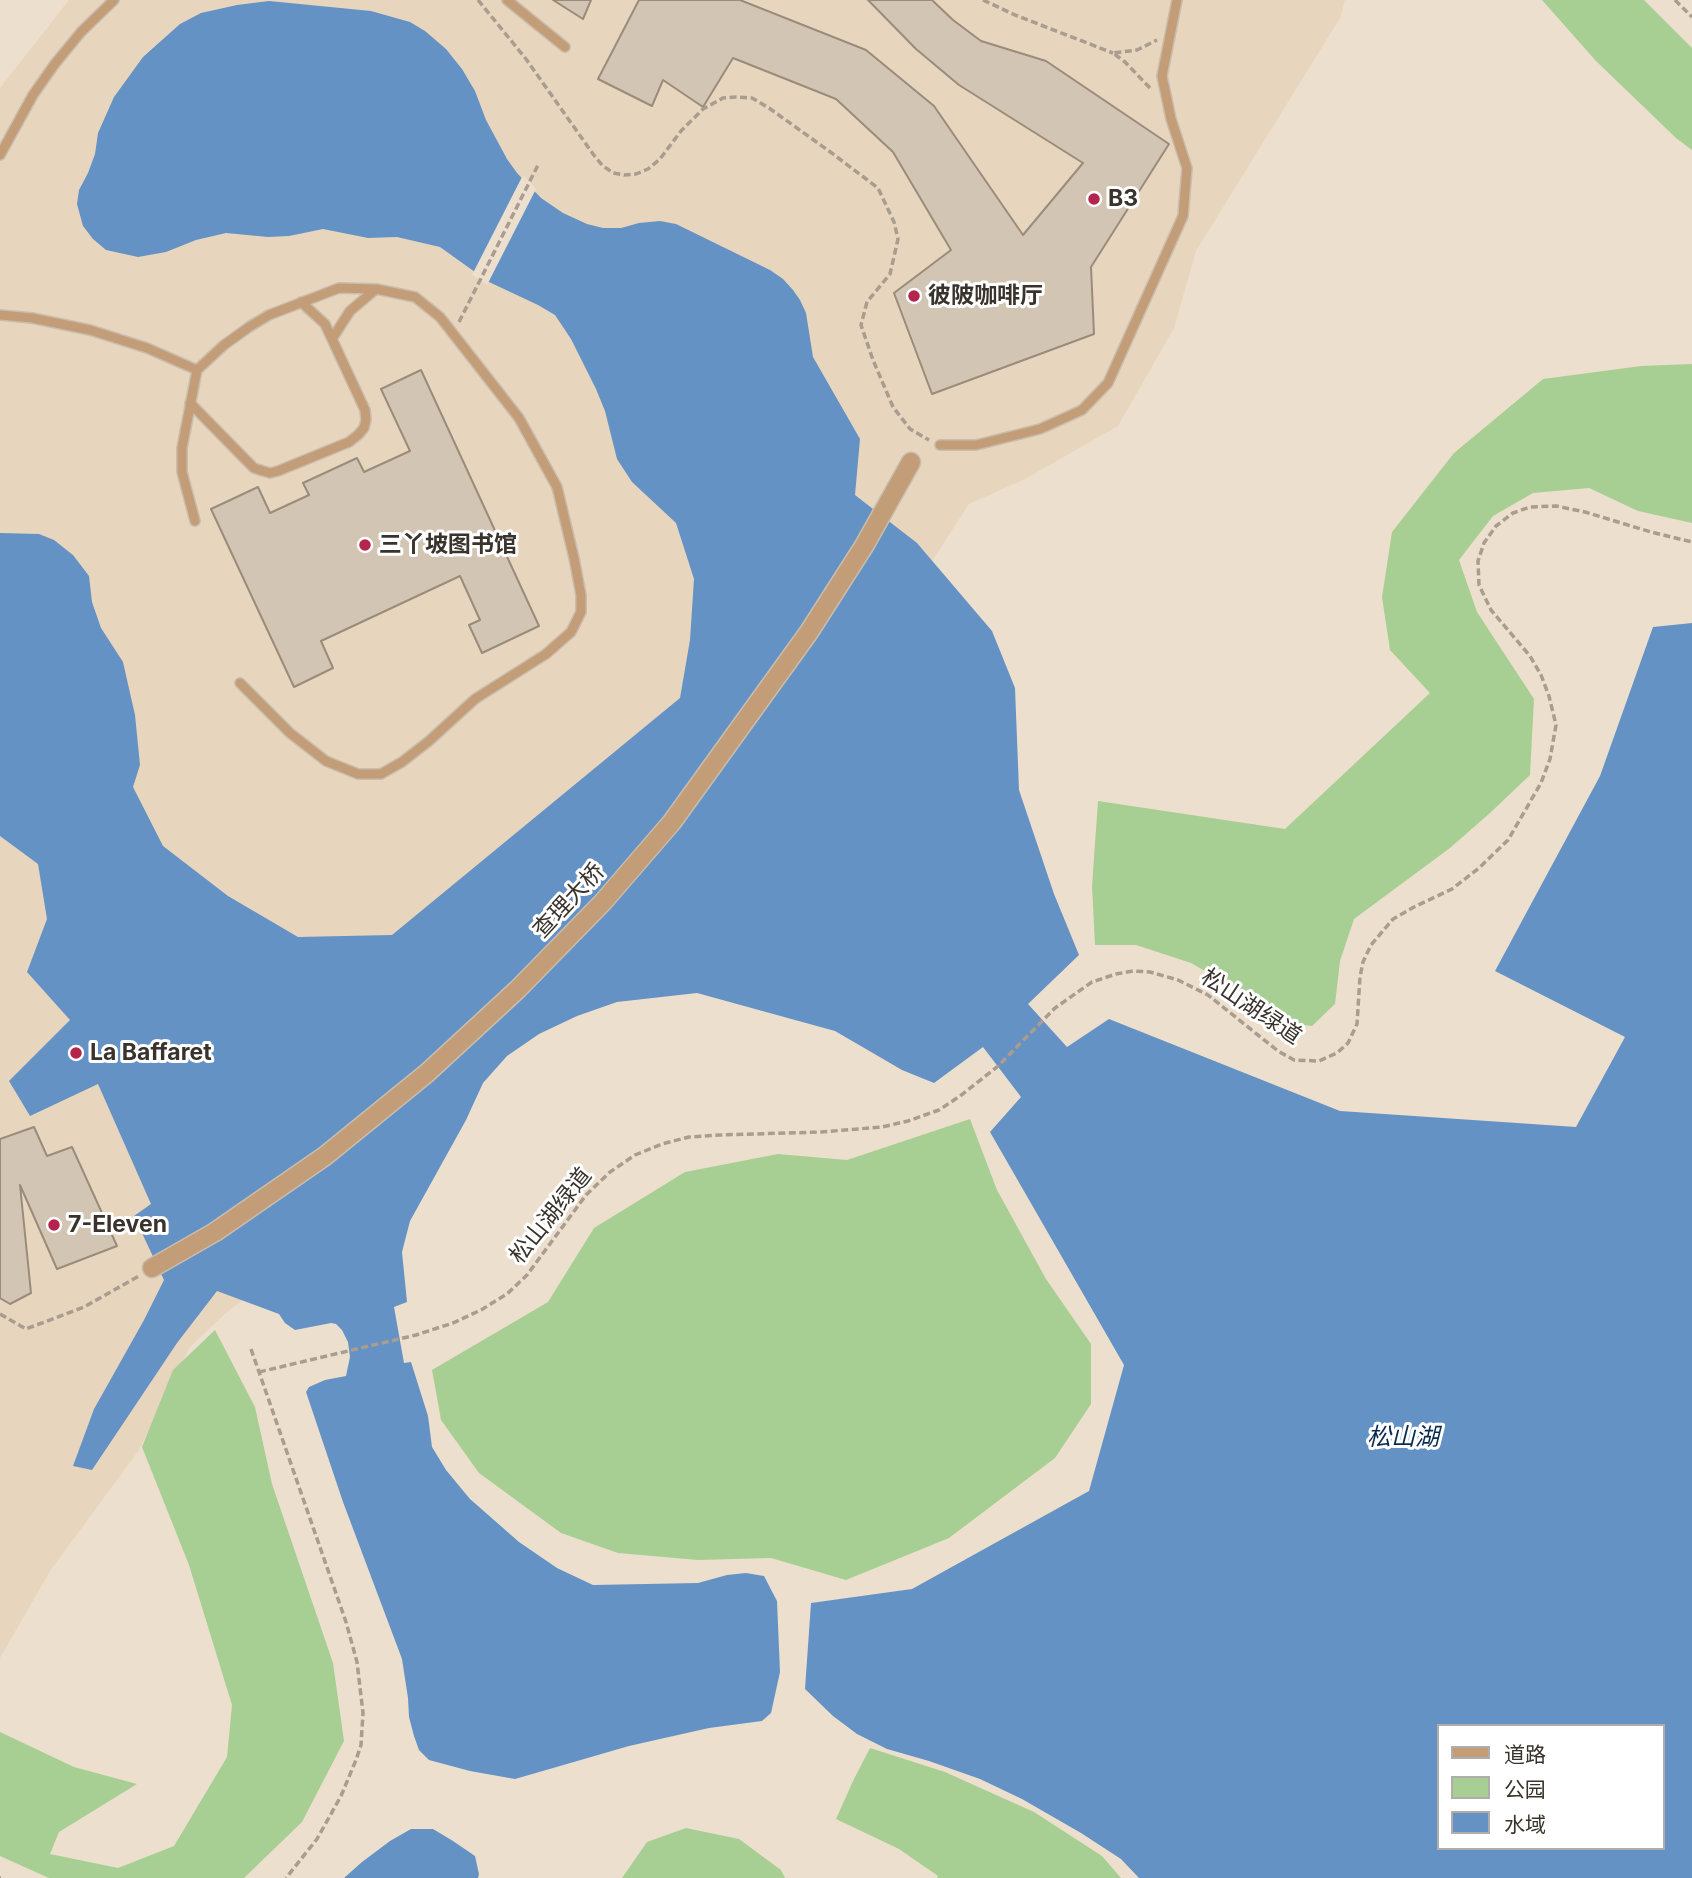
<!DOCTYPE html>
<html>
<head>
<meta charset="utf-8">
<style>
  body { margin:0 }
  #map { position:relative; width:1692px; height:1878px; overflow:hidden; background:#eddfcd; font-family:Inter,"Noto Sans SC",sans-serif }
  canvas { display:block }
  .legend { position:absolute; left:1437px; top:1724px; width:228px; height:126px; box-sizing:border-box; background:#fff; border:2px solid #b0adab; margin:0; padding:9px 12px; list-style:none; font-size:21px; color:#39332c }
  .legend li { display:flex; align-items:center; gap:14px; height:35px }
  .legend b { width:35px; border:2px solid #b0adab }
</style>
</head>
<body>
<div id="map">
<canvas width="1692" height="1878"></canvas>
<ul class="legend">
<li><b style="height:9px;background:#c29d77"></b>道路</li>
<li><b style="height:19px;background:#a7cf94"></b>公园</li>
<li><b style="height:19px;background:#6492c5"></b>水域</li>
</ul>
</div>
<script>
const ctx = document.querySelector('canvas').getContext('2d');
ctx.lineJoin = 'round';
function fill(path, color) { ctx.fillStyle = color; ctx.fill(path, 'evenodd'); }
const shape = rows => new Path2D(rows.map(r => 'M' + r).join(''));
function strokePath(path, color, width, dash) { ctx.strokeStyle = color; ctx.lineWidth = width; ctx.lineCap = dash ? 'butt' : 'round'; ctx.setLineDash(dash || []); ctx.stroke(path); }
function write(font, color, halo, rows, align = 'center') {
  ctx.font = font + ' Inter,"Noto Sans SC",sans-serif'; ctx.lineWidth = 6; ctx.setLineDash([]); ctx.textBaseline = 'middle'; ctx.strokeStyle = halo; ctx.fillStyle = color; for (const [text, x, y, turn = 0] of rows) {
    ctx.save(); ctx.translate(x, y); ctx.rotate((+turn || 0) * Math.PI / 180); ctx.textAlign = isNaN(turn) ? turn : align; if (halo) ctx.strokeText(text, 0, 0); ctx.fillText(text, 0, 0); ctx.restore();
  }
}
const built = shape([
  [69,0,1345,0,1340,18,1196,251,1174,328,1118,426,1025,479,969,504,740,857,434,1116,359,1208,226,1313,190,1347,139,1450,50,1571,0,1658,0,88]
]);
const green = shape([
  [1542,0,1644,0,1692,48,1692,150,1676,138,1596,61],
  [1692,364,1692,523,1638,511,1589,488,1533,493,1493,516,1459,560,1477,612,1534,699,1530,775,1490,813,1450,848,1354,919,1340,961,1335,1004,1312,1026,1280,1022,1241,992,1191,963,1136,945,1095,945,1092,886,1098,801,1285,829,1430,693,1390,650,1382,597,1392,532,1454,453,1543,379,1641,366],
  [970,1119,997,1190,1046,1279,1091,1344,1091,1404,1055,1458,949,1538,846,1580,771,1558,698,1560,618,1553,561,1533,479,1473,441,1420,432,1370,548,1302,594,1228,685,1172,778,1154,847,1160],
  [215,1330,255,1407,272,1484,333,1663,344,1741,302,1822,244,1878,49,1878,0,1856,0,1732,74,1767,137,1784,59,1832,50,1854,118,1868,174,1846,227,1757,232,1705,189,1565,142,1447,173,1370],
  [870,1748,945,1772,1034,1812,1102,1856,1121,1878,937,1878,938,1876,899,1849,836,1819,853,1781],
  [686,1828,739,1839,781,1870,785,1878,622,1878,647,1842]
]);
const water = shape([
  [269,1,371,11,410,22,425,31,446,49,462,69,475,91,486,120,507,159,517,173,541,198,563,213,587,224,603,228,621,228,639,223,660,221,676,224,770,270,783,279,793,290,800,300,806,313,813,357,860,439,855,495,917,543,992,631,1015,688,1019,790,1054,894,1079,955,1028,1004,1067,1047,1109,1019,1340,1111,1576,1127,1625,1037,1495,971,1600,776,1653,627,1692,623,1692,1878,1139,1878,1121,1859,1081,1833,1022,1799,980,1779,929,1761,887,1749,857,1734,833,1716,805,1689,811,1603,912,1589,1089,1491,1124,1365,990,1132,1021,1097,983,1047,934,1083,902,1070,835,1031,697,993,617,1002,577,1016,539,1034,507,1056,483,1083,466,1120,410,1221,402,1252,407,1302,394,1307,404,1363,411,1362,428,1416,432,1447,446,1470,470,1499,519,1542,557,1568,593,1585,698,1583,727,1575,746,1573,764,1576,777,1601,780,1672,771,1713,762,1721,709,1728,629,1746,515,1779,470,1771,429,1760,419,1750,414,1736,409,1717,408,1698,402,1659,343,1502,306,1392,309,1387,325,1380,346,1376,350,1357,348,1342,342,1330,336,1324,331,1323,295,1330,285,1323,279,1314,217,1291,177,1343,92,1470,73,1466,94,1409,144,1320,164,1280,134,1216,151,1204,98,1084,30,1116,9,1081,70,1020,27,972,47,919,38,864,0,836,0,533,39,534,54,540,73,555,89,576,92,602,101,628,123,662,135,715,140,765,133,787,163,846,228,896,298,937,392,935,680,698,690,640,694,579,676,523,632,482,617,459,605,411,596,389,571,339,555,315,538,305,489,282,440,247,397,237,368,238,323,229,289,236,268,237,226,233,196,240,166,252,138,257,106,250,93,239,83,226,77,204,79,190,88,173,95,154,98,133,114,97,143,57,180,24,201,13,237,5],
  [1438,1726,1662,1726,1662,1848,1438,1848],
  [411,1829,433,1829,453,1841,475,1856,479,1874,478,1878,344,1878,362,1862,390,1841]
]);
const pier = shape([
  [523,175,536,189,487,285,472,275]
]);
const building = shape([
  [553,0,591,0,583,19,553,0],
  [639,0,740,0,866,50,934,106,1023,235,1083,163,959,85,916,49,868,0,932,0,953,20,981,41,1046,61,1169,144,1091,267,1094,334,932,394,894,293,951,250,893,152,836,99,733,58,703,107,663,80,652,106,598,79,639,0],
  [421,370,539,626,482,653,469,625,480,620,460,576,321,641,333,668,294,687,211,509,258,487,270,513,309,495,303,483,357,458,364,472,410,451,381,389,421,370],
  [34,1127,47,1156,72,1147,117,1246,57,1269,20,1185,31,1293,10,1304,0,1298,0,1139,34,1127]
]);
const path = shape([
  [478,0,526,59,593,154,602,165,613,173,624,175,636,174,648,169,660,159,681,131,703,109,723,98,736,97,752,98,769,108,829,151,878,188,894,222,898,239,890,274,867,302,861,325,873,360,893,407,910,429,929,440],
  [983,0,1015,15,1113,53],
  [1675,0,1692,17],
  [1150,88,1125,62,1113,53,1137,50,1157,40],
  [459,322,538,165],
  [0,1314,26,1329,84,1307,139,1276],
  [251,1349,346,1622,357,1662,363,1713,361,1745,356,1760,341,1796,317,1839,286,1878],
  [259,1372,416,1335,453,1323,481,1310,507,1294,527,1275,586,1195,610,1172,635,1155,662,1144,689,1137,720,1135,821,1132,882,1127,908,1121,939,1110,960,1096,997,1067,1055,1008,1092,982,1116,974,1133,971,1150,972,1178,980,1208,995,1278,1051,1294,1060,1319,1061,1337,1053,1348,1043,1357,1024,1360,977,1363,962,1371,945,1393,919,1414,907,1452,889,1479,868,1508,840,1541,783,1550,759,1556,725,1549,696,1541,675,1530,656,1491,610,1479,585,1478,561,1484,543,1496,526,1513,513,1530,507,1556,506,1585,512,1651,532,1692,542],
  [0,1878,1,1878]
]);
const lane = shape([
  [507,0,565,47],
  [0,155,33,95,54,65,81,32,114,0],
  [0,315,32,318,90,330,147,348,197,370,182,448,182,472,195,521],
  [332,339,350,311,376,289],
  [197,370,224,345,249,327,269,315,339,288,376,289,415,297,440,317,519,418,557,487,574,558,581,595,581,612,571,632,546,654,475,699,429,741,402,762,381,774,358,774,326,761,290,733,240,683],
  [190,403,244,458,254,468,263,471,270,473,278,471,349,442,358,435,364,428,366,420,365,410,325,324,301,302],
  [940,445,976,445,1040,429,1082,410,1108,383,1183,216,1187,168,1171,119,1162,76,1177,0]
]);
const street = shape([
  [152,1268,215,1232,325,1156,427,1073,518,989,603,902,672,822,809,632,864,546,911,462]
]);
const markers = [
  [1094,199,7,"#b5244d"],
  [914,296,7,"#b5244d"],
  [365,545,7,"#b5244d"],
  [76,1053,7,"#b5244d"],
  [54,1225,7,"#b5244d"]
];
const poiNames = [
  ["B3",1108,199],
  ["彼陂咖啡厅",928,296],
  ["三丫坡图书馆",379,545],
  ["La Baffaret",90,1053],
  ["7-Eleven",68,1225]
];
const streetNames = [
  ["查理大桥",569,901,-47],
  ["松山湖绿道",1251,1007,34],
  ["松山湖绿道",551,1216,-51]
];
const waterNames = [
  ["松山湖",1403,1438]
];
fill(built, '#e8d5bd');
fill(green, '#a7cf94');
fill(water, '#6492c5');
fill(pier, '#eddfcd');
fill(building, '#d3c5b3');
strokePath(building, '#998c7b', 2);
strokePath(lane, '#c9bdad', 12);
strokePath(street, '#c9bdad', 21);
strokePath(path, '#a89d8f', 3.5, [7, 3.5]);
strokePath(lane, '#c29d77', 9);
strokePath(street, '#c29d77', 18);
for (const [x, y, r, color] of markers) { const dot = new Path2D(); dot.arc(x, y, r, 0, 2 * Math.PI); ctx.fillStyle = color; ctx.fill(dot); strokePath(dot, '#fff', 2.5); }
write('bold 23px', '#39332c', '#fff', poiNames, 'left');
write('23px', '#39332c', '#fff', streetNames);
write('italic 24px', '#0a2c4e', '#fff', waterNames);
</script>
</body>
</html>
